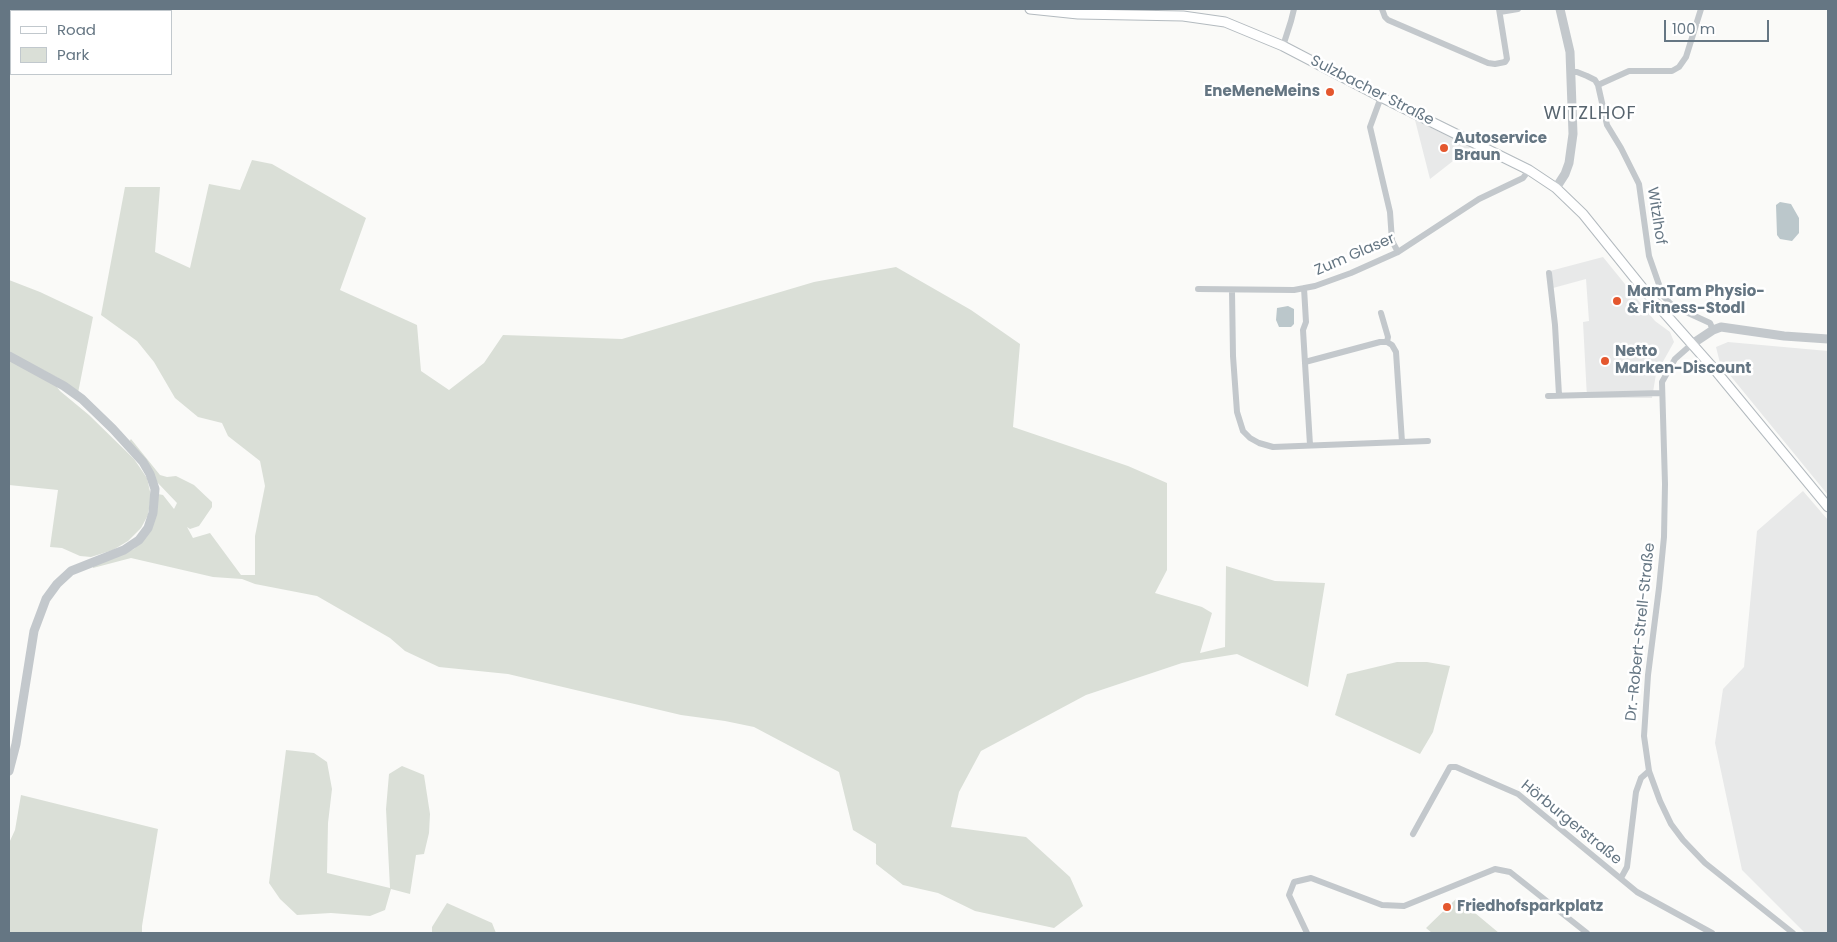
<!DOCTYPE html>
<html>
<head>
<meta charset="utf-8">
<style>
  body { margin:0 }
  #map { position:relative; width:1837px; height:942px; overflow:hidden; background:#fafaf8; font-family:Poppins,sans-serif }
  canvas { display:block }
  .frame { position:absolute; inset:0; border:10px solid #657683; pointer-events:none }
  .legend { position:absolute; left:10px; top:10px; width:162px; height:65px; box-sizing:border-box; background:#fff; border:1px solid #c1c8cd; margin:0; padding:6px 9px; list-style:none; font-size:15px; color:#657683 }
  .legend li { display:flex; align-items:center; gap:10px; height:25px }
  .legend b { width:25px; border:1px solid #c1c8cd }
  .scale { position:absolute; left:1664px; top:20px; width:105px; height:22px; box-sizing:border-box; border:2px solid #657683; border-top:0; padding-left:6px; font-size:15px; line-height:18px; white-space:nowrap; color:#657683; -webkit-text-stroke:4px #fff; paint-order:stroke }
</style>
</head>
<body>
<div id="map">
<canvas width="1837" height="942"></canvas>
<div class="frame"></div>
<ul class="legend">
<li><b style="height:6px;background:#fff"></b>Road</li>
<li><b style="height:14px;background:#dadfd7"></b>Park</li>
</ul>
<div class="scale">100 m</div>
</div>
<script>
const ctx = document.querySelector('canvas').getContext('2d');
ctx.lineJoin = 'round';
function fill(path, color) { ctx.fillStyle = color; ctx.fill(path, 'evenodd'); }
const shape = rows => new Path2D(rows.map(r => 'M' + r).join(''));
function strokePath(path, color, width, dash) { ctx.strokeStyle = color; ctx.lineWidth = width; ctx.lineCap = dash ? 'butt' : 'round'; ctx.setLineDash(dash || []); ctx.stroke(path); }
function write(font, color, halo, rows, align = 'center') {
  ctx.font = font + ' Poppins,sans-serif'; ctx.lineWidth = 5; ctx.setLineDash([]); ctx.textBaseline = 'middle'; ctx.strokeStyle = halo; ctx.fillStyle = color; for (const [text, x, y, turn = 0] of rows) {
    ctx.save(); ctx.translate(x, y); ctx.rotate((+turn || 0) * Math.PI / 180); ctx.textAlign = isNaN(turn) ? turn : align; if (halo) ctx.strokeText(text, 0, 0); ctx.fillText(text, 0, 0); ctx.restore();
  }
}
const built = shape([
  [1415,120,1467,145,1471,147,1430,179],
  [1603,257,1655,321,1670,332,1674,342,1656,374,1652,398,1587,398,1583,322,1589,321,1586,279,1553,288,1550,271],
  [1728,342,1828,351,1828,495,1720,363,1716,347],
  [1803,491,1828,520,1828,933,1805,933,1742,870,1715,743,1723,689,1744,667,1757,531]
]);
const green = shape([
  [252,160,272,164,366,218,340,290,417,325,421,371,449,390,484,363,503,335,622,339,814,282,896,267,971,310,1020,344,1013,427,1128,466,1167,483,1167,570,1155,593,1202,607,1212,613,1200,653,1225,647,1226,566,1275,581,1325,583,1308,687,1237,654,1182,663,1086,695,981,751,959,792,951,827,1026,837,1070,877,1083,906,1054,928,975,911,938,893,903,885,876,864,876,844,853,830,839,772,754,727,725,721,681,715,508,674,439,667,405,651,390,638,317,596,255,584,242,579,213,577,131,558,93,568,93,566,134,549,146,536,158,494,163,495,174,509,177,503,156,481,129,442,131,439,160,475,167,477,176,476,194,485,212,502,212,507,199,526,190,529,187,527,193,538,210,533,241,575,255,575,255,536,265,486,260,461,228,436,222,423,198,417,175,398,154,362,137,341,101,315,125,187,160,187,155,252,190,268,209,184,240,190],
  [9,280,40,292,93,317,78,393,58,378,9,352],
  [9,360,53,382,60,391,89,415,134,459,147,478,151,496,148,515,141,528,128,541,113,550,91,557,80,556,62,548,50,547,58,490,9,485],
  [1397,662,1427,662,1450,666,1433,732,1420,754,1335,715,1347,674],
  [286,750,314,753,327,762,332,789,328,823,327,873,390,888,386,809,389,774,402,766,424,775,430,814,429,833,424,854,416,855,410,894,391,889,385,910,370,916,331,913,297,915,280,899,269,883],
  [21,795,158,829,142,926,142,933,9,933,9,843,15,830],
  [1457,898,1499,933,1432,933,1426,928],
  [447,903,492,923,496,933,432,933,432,927]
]);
const water = shape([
  [1780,202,1791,204,1799,218,1799,233,1792,241,1780,239,1777,235,1776,205],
  [1288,306,1294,309,1294,324,1291,327,1279,327,1276,320,1277,308]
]);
const minor = shape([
  [1382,9,1385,17,1388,20,1488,63,1495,64,1505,62,1507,59,1499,9],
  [1500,12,1518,9],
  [1283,46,1291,21,1294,9],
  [1572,72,1577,72,1587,76,1595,80,1598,85,1607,125,1621,148,1639,184,1649,256,1663,296,1673,306,1710,323,1713,330],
  [1598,85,1629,71,1672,71,1679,67,1686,57,1701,9],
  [1381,97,1370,127,1390,212,1392,241,1398,252],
  [1549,273,1555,325,1559,395],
  [1304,288,1306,322,1303,330,1310,445],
  [1198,289,1294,290,1315,286,1351,273,1398,252,1479,199,1523,178,1529,170],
  [1232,291,1233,356,1237,412,1243,431,1250,438,1259,443,1273,447,1428,441],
  [1381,313,1388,337,1387,342],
  [1692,344,1675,359,1662,382,1665,484,1664,537,1659,588,1648,675,1644,736,1649,771,1660,801,1671,824,1683,840,1705,863,1793,933],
  [1305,362,1380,342,1387,342,1392,345,1396,352,1402,442],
  [1548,396,1661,393],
  [1413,834,1450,767,1456,767,1518,794,1637,892,1712,933],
  [1621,878,1627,867,1636,792,1641,778,1649,771],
  [1307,933,1289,895,1294,882,1311,878,1382,905,1404,906,1495,869,1510,872,1587,933]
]);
const tertiary = shape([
  [1556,188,1565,174,1569,163,1573,134,1570,52,1560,9],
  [1692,344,1713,330,1721,327,1784,336,1828,339],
  [9,356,64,386,82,399,113,429,143,462,150,474,155,489,153,513,148,528,139,540,124,550,71,571,57,584,46,599,34,631,16,744,9,771]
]);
const secondary = shape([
  [1030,9,1078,14,1183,16,1225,22,1283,46,1381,97,1529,170,1556,188,1583,214,1645,291,1715,370,1828,507]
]);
const markers = [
  [1330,92,5,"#e4572e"],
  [1444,148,5,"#e4572e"],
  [1617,301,5,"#e4572e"],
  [1605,361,5,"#e4572e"],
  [1447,907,5,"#e4572e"]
];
const streetNames = [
  ["Sulzbacher Straße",1372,91,27],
  ["Witzlhof",1656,216,81],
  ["Zum Glaser",1355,255,-23],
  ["Dr.-Robert-Strell-Straße",1641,632,-84],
  ["Hörburgerstraße",1571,823,39]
];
const poiNames = [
  ["EneMeneMeins",1320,92,"right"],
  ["Autoservice",1454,139],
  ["Braun",1454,156],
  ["MamTam Physio-",1627,292],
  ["& Fitness-Stodl",1627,309],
  ["Netto",1615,352],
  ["Marken-Discount",1615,369],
  ["Friedhofsparkplatz",1457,907]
];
const quarterNames = [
  ["WITZLHOF",1590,114]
];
fill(built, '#e8e9e9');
fill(green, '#dadfd7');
fill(water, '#bbc7cb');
strokePath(secondary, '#b3babf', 11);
strokePath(minor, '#c3c8cc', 6);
strokePath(tertiary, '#c3c8cc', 9);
strokePath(secondary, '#fff', 9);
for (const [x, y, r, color] of markers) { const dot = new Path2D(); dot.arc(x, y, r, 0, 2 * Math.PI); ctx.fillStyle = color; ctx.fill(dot); strokePath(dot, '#fff', 2); }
write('15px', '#657683', '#fff', streetNames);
write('bold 15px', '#657683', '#fff', poiNames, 'left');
ctx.letterSpacing = '1px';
write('18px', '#57646e', '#fff', quarterNames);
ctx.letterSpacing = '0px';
</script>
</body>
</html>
